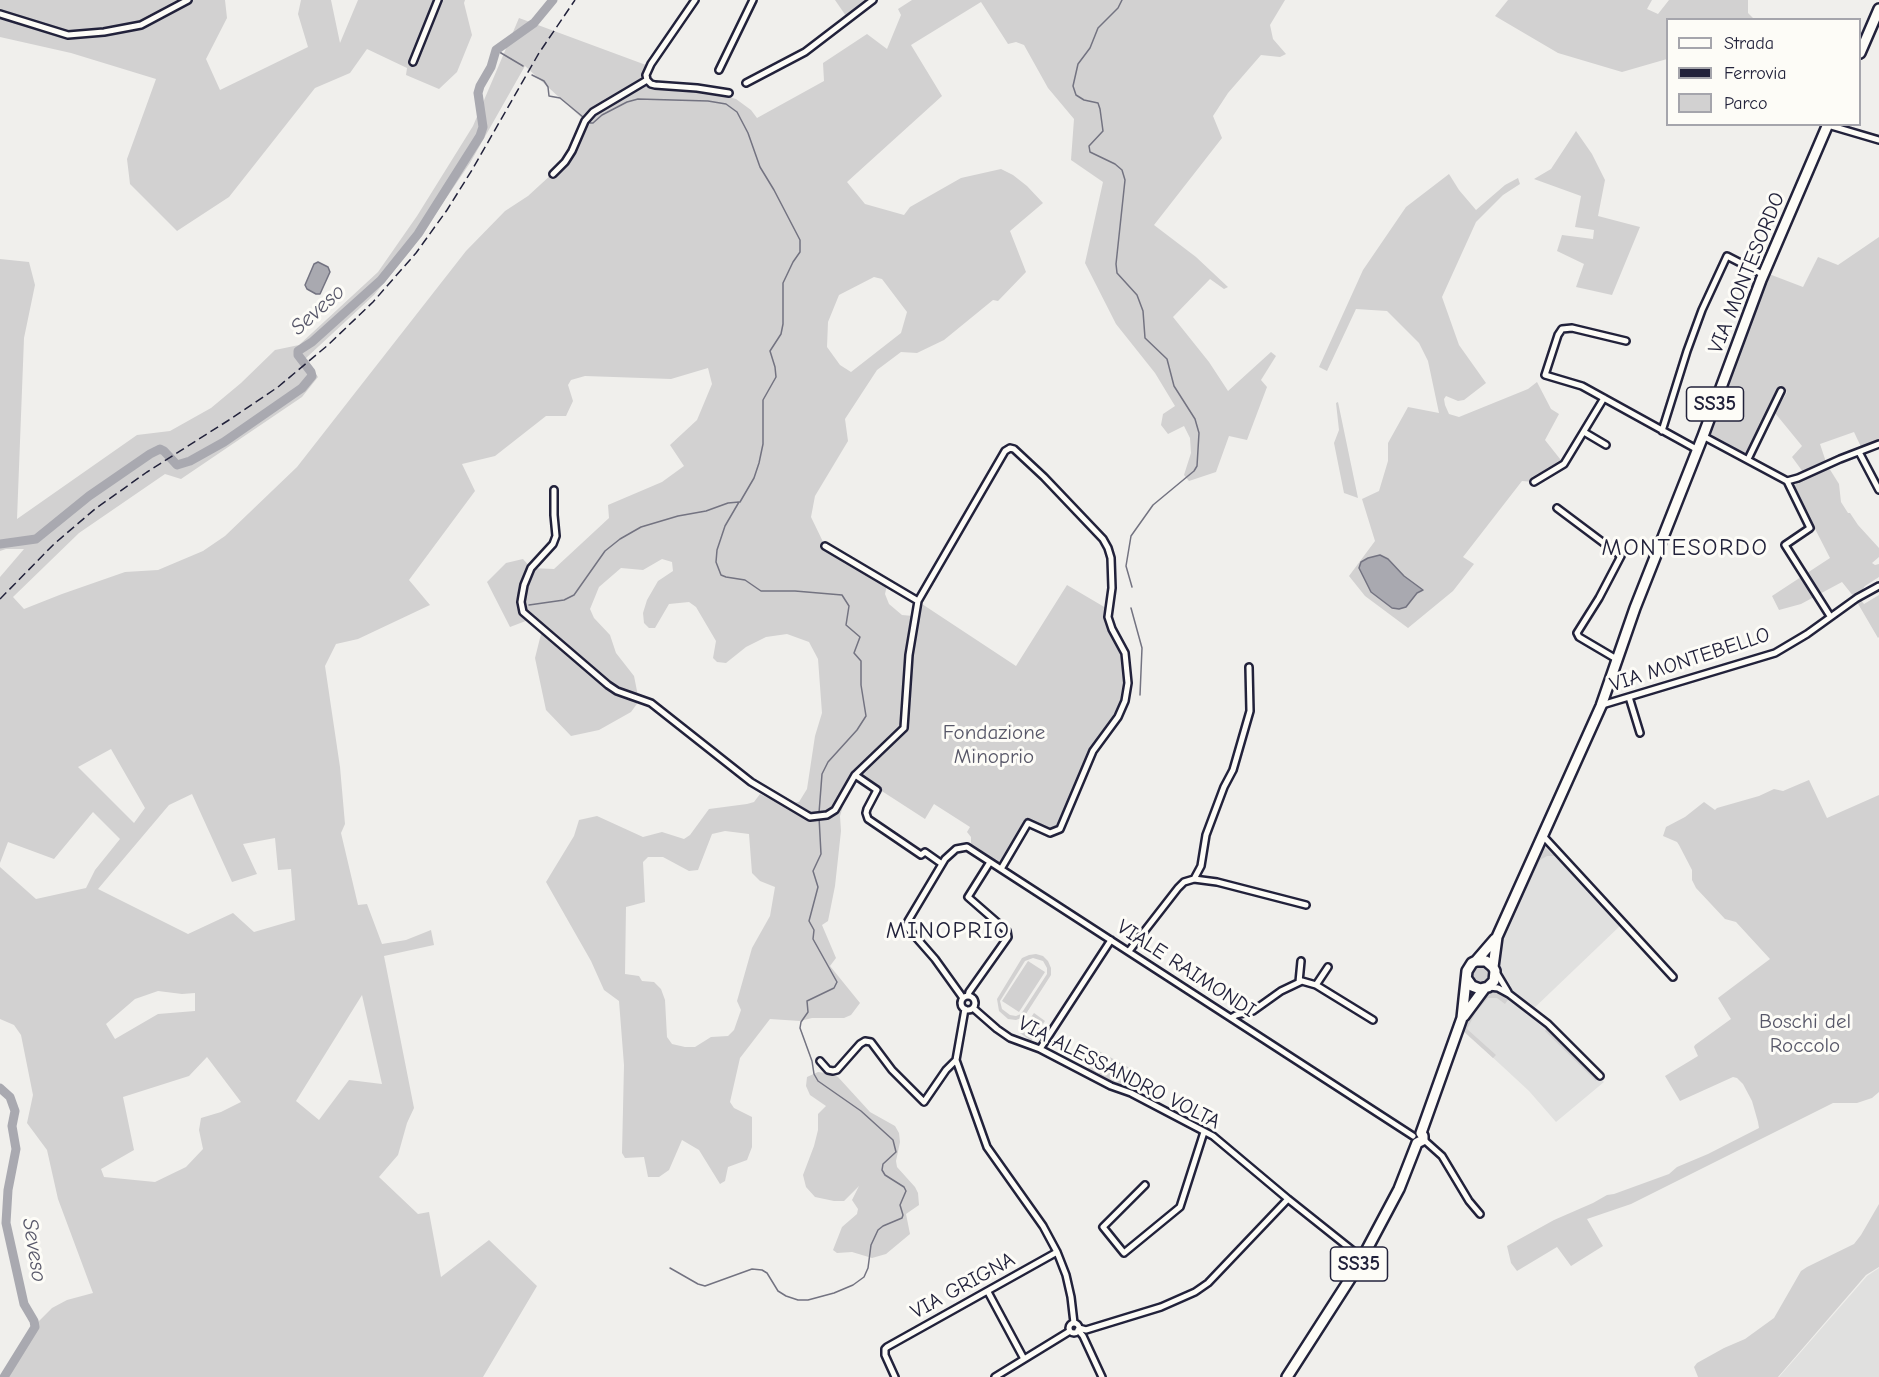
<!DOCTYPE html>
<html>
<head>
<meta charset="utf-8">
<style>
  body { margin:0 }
  #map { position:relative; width:1879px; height:1377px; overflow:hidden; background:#f0efec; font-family:"Comic Neue",sans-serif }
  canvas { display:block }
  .legend { position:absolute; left:1666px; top:18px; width:195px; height:108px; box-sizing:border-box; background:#fdfcf7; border:2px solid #a5a5ac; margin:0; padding:8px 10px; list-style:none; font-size:18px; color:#22223b }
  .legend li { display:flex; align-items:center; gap:12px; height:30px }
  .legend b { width:30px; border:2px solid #a5a5ac }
</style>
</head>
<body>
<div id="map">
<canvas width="1879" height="1377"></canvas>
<ul class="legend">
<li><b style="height:8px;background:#fdfcf7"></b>Strada</li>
<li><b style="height:8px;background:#22223b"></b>Ferrovia</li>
<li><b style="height:16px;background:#d2d1d1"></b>Parco</li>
</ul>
</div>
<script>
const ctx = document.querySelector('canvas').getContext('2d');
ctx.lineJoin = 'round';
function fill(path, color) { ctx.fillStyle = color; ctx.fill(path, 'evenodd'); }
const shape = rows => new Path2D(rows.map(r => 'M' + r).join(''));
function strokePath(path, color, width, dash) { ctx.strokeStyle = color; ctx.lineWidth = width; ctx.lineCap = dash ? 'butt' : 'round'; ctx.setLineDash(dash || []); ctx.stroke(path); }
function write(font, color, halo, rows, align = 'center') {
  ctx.font = font + ' "Comic Neue",sans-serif'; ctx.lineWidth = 6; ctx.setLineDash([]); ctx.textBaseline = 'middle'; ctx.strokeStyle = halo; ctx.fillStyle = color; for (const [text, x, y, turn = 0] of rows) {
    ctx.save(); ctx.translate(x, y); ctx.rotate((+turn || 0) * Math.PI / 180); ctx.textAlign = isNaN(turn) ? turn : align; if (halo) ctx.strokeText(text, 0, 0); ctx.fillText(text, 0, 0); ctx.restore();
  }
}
const built = shape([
  [1545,847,1547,848,1621,925,1530,1012,1551,1029,1604,1082,1556,1122,1529,1091,1462,1029,1468,1016,1484,995,1493,990,1505,995,1509,989,1499,968,1497,948,1540,851],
  [1879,1268,1879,1377,1779,1377,1867,1276]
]);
const green = shape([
  [0,0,225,0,227,18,206,59,220,90,308,47,298,14,301,0,331,0,340,43,358,0,465,0,464,3,472,35,457,72,439,89,406,75,407,68,367,49,350,73,315,88,229,197,177,231,130,184,127,159,156,79,71,53,0,37],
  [835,0,867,0,846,16],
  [912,0,1285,0,1270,25,1273,39,1286,54,1280,57,1261,55,1228,93,1213,116,1222,138,1154,225,1196,257,1228,287,1224,289,1210,279,1173,317,1209,362,1228,391,1271,352,1276,356,1261,380,1267,387,1247,440,1229,436,1216,472,1189,481,1184,475,1191,453,1190,438,1184,426,1168,434,1161,425,1163,414,1175,406,1155,373,1116,324,1085,263,1103,182,1071,160,1074,119,1048,88,1024,45,1016,42,1008,44,981,2,911,45,942,96,847,182,865,204,904,215,910,207,961,178,1001,169,1013,175,1027,186,1043,203,1010,231,1026,272,998,301,993,300,944,340,917,353,901,352,877,370,845,419,848,441,815,496,811,517,825,546,887,585,885,594,889,604,902,615,913,616,904,728,851,779,840,816,841,831,835,886,828,921,822,925,836,958,830,966,860,1003,851,1015,844,1018,812,1018,800,1021,770,1019,740,1058,730,1102,734,1108,752,1117,752,1147,747,1160,728,1167,725,1181,720,1184,699,1150,682,1140,669,1170,659,1177,648,1177,644,1157,625,1158,622,1153,624,1065,619,1001,604,990,591,961,546,882,574,836,579,820,597,816,643,837,662,832,684,839,690,835,709,809,747,804,754,802,760,794,783,805,799,802,807,789,815,736,822,713,818,659,809,642,787,634,766,637,746,647,726,663,717,662,713,658,716,641,696,607,689,602,669,604,655,628,649,628,644,623,643,613,647,600,658,581,673,571,672,562,662,559,643,570,621,568,599,587,590,609,594,618,610,635,616,653,634,676,639,701,631,712,599,730,571,736,546,710,535,658,542,630,531,619,510,627,487,582,506,563,523,559,531,568,554,569,609,518,608,505,662,482,684,466,670,445,697,420,712,384,708,368,671,379,585,376,571,380,568,385,573,401,566,416,546,416,495,456,462,464,475,491,409,580,430,605,358,639,336,644,325,666,340,767,345,824,341,833,358,905,367,904,382,944,406,940,431,930,434,945,384,956,414,1108,407,1123,398,1155,379,1177,418,1214,429,1212,441,1277,489,1240,537,1286,483,1377,6,1377,33,1336,37,1323,52,1308,67,1300,93,1293,58,1199,47,1150,27,1123,33,1095,21,1035,14,1025,0,1019,0,867,36,899,86,888,95,870,120,839,93,812,54,859,8,842,0,863,0,577,24,549,6,549,0,551,0,259,29,262,35,285,24,338,17,519,137,435,170,431,211,408,241,383,275,350,299,345,378,272,417,216,473,126,519,18,646,65,639,85,655,88,710,92,736,99,751,110,757,118,824,81,823,63,867,34,887,49,901,15,898,9],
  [525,66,585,121,565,162,528,196,505,211,466,251,297,467,225,536,203,551,158,570,125,572,62,594,24,609,13,597,79,533,165,474,181,479,302,397,318,377,305,359,374,295,411,250,470,163],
  [874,277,882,279,907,312,901,333,851,372,840,365,827,347,828,322,839,295],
  [111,749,145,808,134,823,78,767],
  [192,794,232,882,257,874,243,844,275,838,278,870,291,869,295,920,254,932,233,913,188,934,98,889,169,805],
  [725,831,749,834,752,873,760,881,775,887,770,916,752,948,737,1001,741,1010,734,1030,728,1036,711,1037,695,1047,685,1047,672,1044,667,1037,665,1000,661,989,654,982,642,981,639,976,625,974,626,907,645,902,643,862,648,857,663,857,689,871,698,870,712,834],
  [158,991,182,994,195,993,195,1011,158,1014,115,1039,106,1024,135,999],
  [362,995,382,1084,349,1080,319,1120,296,1101],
  [207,1057,241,1102,221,1112,201,1118,199,1130,203,1149,186,1167,155,1182,104,1177,101,1169,134,1150,123,1097,189,1076],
  [1508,0,1652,0,1647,9,1658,14,1669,0,1748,0,1748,13,1754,19,1668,20,1667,59,1622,72,1558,53,1495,16],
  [1576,131,1592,154,1605,180,1598,216,1640,227,1612,295,1576,287,1584,264,1557,251,1562,235,1593,239,1594,230,1575,227,1581,196,1534,179,1551,169],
  [1449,174,1459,190,1476,210,1505,185,1518,178,1520,184,1503,195,1476,222,1442,297,1459,345,1486,383,1464,400,1458,401,1446,396,1444,399,1445,405,1449,414,1459,417,1528,389,1537,382,1551,409,1559,414,1545,440,1564,464,1534,482,1522,481,1463,557,1474,564,1453,591,1408,628,1365,596,1349,576,1375,541,1362,499,1379,491,1388,461,1388,443,1408,407,1439,413,1428,361,1419,343,1387,311,1356,309,1327,371,1319,367,1363,270,1406,207],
  [1879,237,1879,443,1862,449,1854,432,1820,444,1826,462,1803,472,1792,457,1802,446,1775,413,1787,392,1780,385,1747,456,1708,434,1769,274,1803,287,1818,257,1838,265],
  [1338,402,1358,498,1344,493,1334,443,1339,430,1336,403],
  [1829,468,1839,484,1841,502,1848,513,1850,513,1858,525,1879,548,1879,557,1872,563,1875,565,1879,564,1879,577,1865,586,1861,592,1854,597,1842,582,1801,604,1779,610,1772,596,1830,558,1794,488,1797,481],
  [1067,585,1106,608,1107,625,1119,646,1123,658,1126,678,1124,695,1115,715,1085,759,1059,825,1054,826,1051,830,1027,820,1002,865,971,845,971,837,967,832,970,827,934,804,925,819,857,775,905,729,912,649,922,604,1016,666],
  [1879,595,1879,637,1878,638,1857,602,1861,600,1864,604],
  [1809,780,1827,818,1879,795,1879,1092,1872,1098,1857,1103,1833,1103,1631,1204,1587,1219,1603,1246,1571,1266,1557,1247,1517,1271,1511,1263,1507,1246,1554,1220,1593,1203,1607,1195,1614,1194,1669,1174,1677,1167,1708,1154,1759,1128,1758,1122,1752,1101,1743,1084,1737,1078,1733,1077,1680,1101,1665,1076,1698,1056,1694,1047,1695,1045,1731,1019,1718,998,1770,959,1736,922,1725,919,1696,888,1692,880,1692,870,1679,845,1677,842,1663,836,1666,827,1685,817,1704,802,1715,810,1717,808,1759,796,1774,789,1783,791],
  [1545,848,1555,856,1547,856,1540,860,1501,944,1502,945,1498,955,1500,940,1541,851],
  [1036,954,1043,956,1048,961,1051,968,1051,975,1024,1017,1016,1020,1008,1019,999,1011,997,999,1022,958,1029,955],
  [1033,958,1043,961,1047,968,1047,974,1021,1014,1016,1016,1010,1015,1002,1009,1000,1001,1025,961],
  [1028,961,1045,972,1019,1012,1002,1001],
  [1479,963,1489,966,1492,977,1484,985,1477,985,1470,978,1471,969],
  [1493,991,1499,992,1509,998,1505,1004,1497,998,1488,998,1476,1012,1467,1029,1496,1055,1493,1058,1462,1030,1469,1016,1485,995],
  [1034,1013,1045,1021,1031,1041,1020,1033],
  [1547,1028,1549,1028,1596,1075,1596,1081,1545,1031],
  [1097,1050,1139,1073,1130,1090,1111,1083,1087,1070],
  [818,1072,832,1074,838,1077,870,1112,895,1126,899,1133,900,1142,896,1161,897,1167,915,1187,918,1193,919,1205,906,1214,910,1234,886,1254,872,1258,852,1252,837,1253,833,1250,842,1227,857,1214,858,1209,852,1200,859,1186,844,1201,834,1201,815,1197,806,1187,803,1175,814,1146,818,1130,818,1114,826,1106,810,1095,806,1086,807,1077],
  [1879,1204,1879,1267,1866,1275,1778,1377,1698,1377,1694,1367,1697,1363,1724,1348,1745,1339,1774,1318,1801,1271,1807,1267,1854,1244,1861,1235]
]);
const water = shape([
  [318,262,328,267,330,272,320,294,316,294,307,289,305,285,314,264,318,262],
  [1380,555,1388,559,1404,576,1423,590,1417,593,1406,607,1399,609,1392,608,1371,592,1359,568,1361,562,1368,558,1380,555]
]);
const stream = shape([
  [1122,0,1118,8,1098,28,1090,48,1078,64,1073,86,1076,95,1084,100,1098,103,1100,109,1103,131,1089,146,1090,152,1115,164,1122,170,1125,180,1116,264,1117,273,1137,295,1143,311,1145,338,1167,359,1174,386,1195,419,1199,433,1197,466,1194,471,1153,505,1131,536,1126,566,1132,587],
  [496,50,523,66],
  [532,75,544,81,548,87,549,96,560,98,583,117],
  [590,123,593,123,602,115,627,102,638,99,708,101,726,104,737,112,748,133,760,167,774,190,800,240,800,252,793,262,783,283,783,324,781,334,770,351,775,367,776,377,763,400,763,444,759,463,754,478,740,502],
  [529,605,564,600,574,595,605,551,620,539,641,527,678,516,706,511,728,503,739,502,725,526,717,550,716,562,721,575,726,577,745,580,761,591,795,591,842,595,849,606,846,625,860,637,854,653,861,661,861,685,866,716,857,730,828,762,822,774,819,813],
  [1131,608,1142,648,1140,695],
  [670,1268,698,1284,705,1286,752,1269,762,1270,767,1273,778,1291,786,1296,798,1300,808,1300,834,1293,853,1285,864,1277,868,1268,871,1245,878,1230,883,1226,902,1218,903,1215,900,1205,906,1191,904,1187,885,1175,882,1170,883,1164,896,1152,893,1140,861,1111,818,1081,814,1074,812,1061,800,1028,801,1022,808,1012,807,1001,834,988,837,982,813,939,814,930,809,921,818,887,813,871,821,854,819,817]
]);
const river = shape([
  [0,544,36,539,89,496,150,454,160,449,164,451,177,465,190,461,224,442,302,388,312,376,311,372,298,355,298,351,312,342,381,280,418,234,480,136,483,127,478,93,480,86,491,67,496,50,534,23,553,0],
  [0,1088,10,1097,15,1111,12,1126,16,1149,8,1190,6,1223,24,1304,34,1321,35,1327,4,1377]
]);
const minor = shape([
  [0,14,68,35,104,32,141,25,188,0],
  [413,62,438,0],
  [719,70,753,0],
  [647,80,646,75,651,64,695,0],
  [647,80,651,84,655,85,697,88,729,93],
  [746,83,805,52,873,0],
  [1828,125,1879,140],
  [553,174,565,162,572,151,585,121,593,112,647,80],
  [1626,341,1572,328,1562,329,1558,335,1545,375,1582,386,1698,450],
  [1662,431,1687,351,1702,310,1727,256,1764,275],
  [1584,432,1606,445],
  [1703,436,1787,481,1810,528,1785,545,1830,616],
  [1859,452,1879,490],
  [1748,459,1781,391],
  [1787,481,1798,478,1840,459,1879,444],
  [1534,482,1564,464,1604,398],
  [554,490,554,515,556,536,553,544,531,568,524,585,522,596,521,602,523,612,608,685,617,691,651,703,751,782,810,817,827,815,835,810,855,775],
  [1557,508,1621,556,1599,598,1577,633,1579,637,1618,660],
  [825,546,918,601],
  [1629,697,1640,733],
  [1602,705,1775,653,1807,634,1857,598,1879,586],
  [1543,836,1673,977],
  [942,864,925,852,921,855,868,819,866,813,867,809,877,790,855,775,904,728,909,655,918,601,1005,451,1010,448,1014,449,1044,477,1103,539,1108,548,1111,558,1112,588,1108,617,1112,629,1125,653,1128,683,1125,701,1118,717,1093,751,1060,829,1050,833,1028,823,1001,869],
  [1194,879,1201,866,1206,835,1224,787,1233,770,1250,711,1249,667],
  [1129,951,1178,888,1184,882,1194,879,1217,882,1306,905],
  [1496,972,1508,992],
  [1299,982,1301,961],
  [1316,985,1328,967],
  [1489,987,1498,988,1509,994,1548,1024,1600,1076],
  [968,996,969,992,1008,937,1007,931,968,897,990,862],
  '961 1003a7 7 0 1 1 14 0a7 7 0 1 1-14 0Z',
  [963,998,935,959,907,927,908,921,945,859,956,849,967,847,1413,1136],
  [973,1008,997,1029,1010,1038,1040,1049,1111,1086,1131,1093,1213,1136,1288,1199,1362,1258],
  [965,1009,956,1060,987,1147,1043,1226,1057,1252,1066,1275,1071,1297,1074,1323],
  [1231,1018,1236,1015,1253,1011,1281,991,1302,981,1316,985,1373,1020],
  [1040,1049,1111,940],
  [820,1061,828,1070,833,1071,837,1070,860,1044,865,1041,871,1042,892,1070,924,1102,946,1070,956,1060],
  [1423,1139,1442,1156,1469,1201,1480,1214],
  [1145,1185,1103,1227,1124,1253,1180,1207,1204,1132],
  [988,1292,1024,1359],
  '1069 1328a5 5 0 1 1 10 0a5 5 0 1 1-10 0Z',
  [1079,1328,1086,1330,1161,1307,1195,1292,1208,1283,1288,1199],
  [1078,1330,1083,1336,1102,1377],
  [895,1377,885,1355,885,1349,887,1347,1057,1252],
  [995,1377,1070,1331]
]);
const primary = shape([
  [1860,53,1879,9],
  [1493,967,1497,937,1601,706,1635,608,1703,436,1761,280,1828,124],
  [1467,979,1472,986,1480,989,1488,987,1494,981,1495,971,1493,967,1486,961,1476,961],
  [1464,1016,1484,989],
  [1421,1133,1462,1018,1467,971,1472,963,1476,961,1495,939],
  [1287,1377,1357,1268,1399,1189,1417,1143,1423,1140,1423,1136,1421,1133]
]);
const rail = shape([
  [0,599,54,544,95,509,147,472,229,420,278,387,328,345,373,302,416,253,447,210,472,170,539,53,575,0]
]);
const shields = [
  [1715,404,57],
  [1359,1264,57]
];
const shieldNames = [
  ["SS35",1715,404],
  ["SS35",1359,1264]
];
const streetNames = [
  ["VIA MONTESORDO",1747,273,-68],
  ["VIA MONTEBELLO",1690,660,-18],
  ["VIALE RAIMONDI",1186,969,33],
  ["VIA ALESSANDRO VOLTA",1119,1073,27],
  ["VIA GRIGNA",963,1286,-29]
];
const parkNames = [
  ["Fondazione",994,733],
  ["Minoprio",994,757],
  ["Boschi del",1805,1022],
  ["Roccolo",1805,1046]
];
const waterNames = [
  ["Seveso",318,310,-42],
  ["Seveso",34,1250,81]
];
const quarterNames = [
  ["MONTESORDO",1685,548],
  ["MINOPRIO",948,931]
];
fill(built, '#e0e0df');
fill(green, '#d2d1d1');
fill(water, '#a9a9b0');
strokePath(water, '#737381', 1.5);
strokePath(stream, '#737381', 1.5);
strokePath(river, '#a9a9b0', 9);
strokePath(minor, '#22223b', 10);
strokePath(primary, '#22223b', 14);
strokePath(minor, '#fdfcf7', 5);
strokePath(primary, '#fdfcf7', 9);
strokePath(rail, '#22223b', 1.5, [9, 4.5]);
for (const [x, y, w] of shields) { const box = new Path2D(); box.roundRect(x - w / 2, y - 17, w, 34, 4.5); ctx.fillStyle = '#fdfcf7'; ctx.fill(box); strokePath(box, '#22223b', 1.5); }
write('bold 20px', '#22223b', null, shieldNames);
write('21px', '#22223b', '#fdfcf7', streetNames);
write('21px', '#575768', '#fdfcf7', parkNames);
write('italic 22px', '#58586a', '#fdfcf7', waterNames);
ctx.letterSpacing = '1.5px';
write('24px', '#22223b', '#fdfcf7', quarterNames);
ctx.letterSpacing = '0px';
</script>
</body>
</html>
